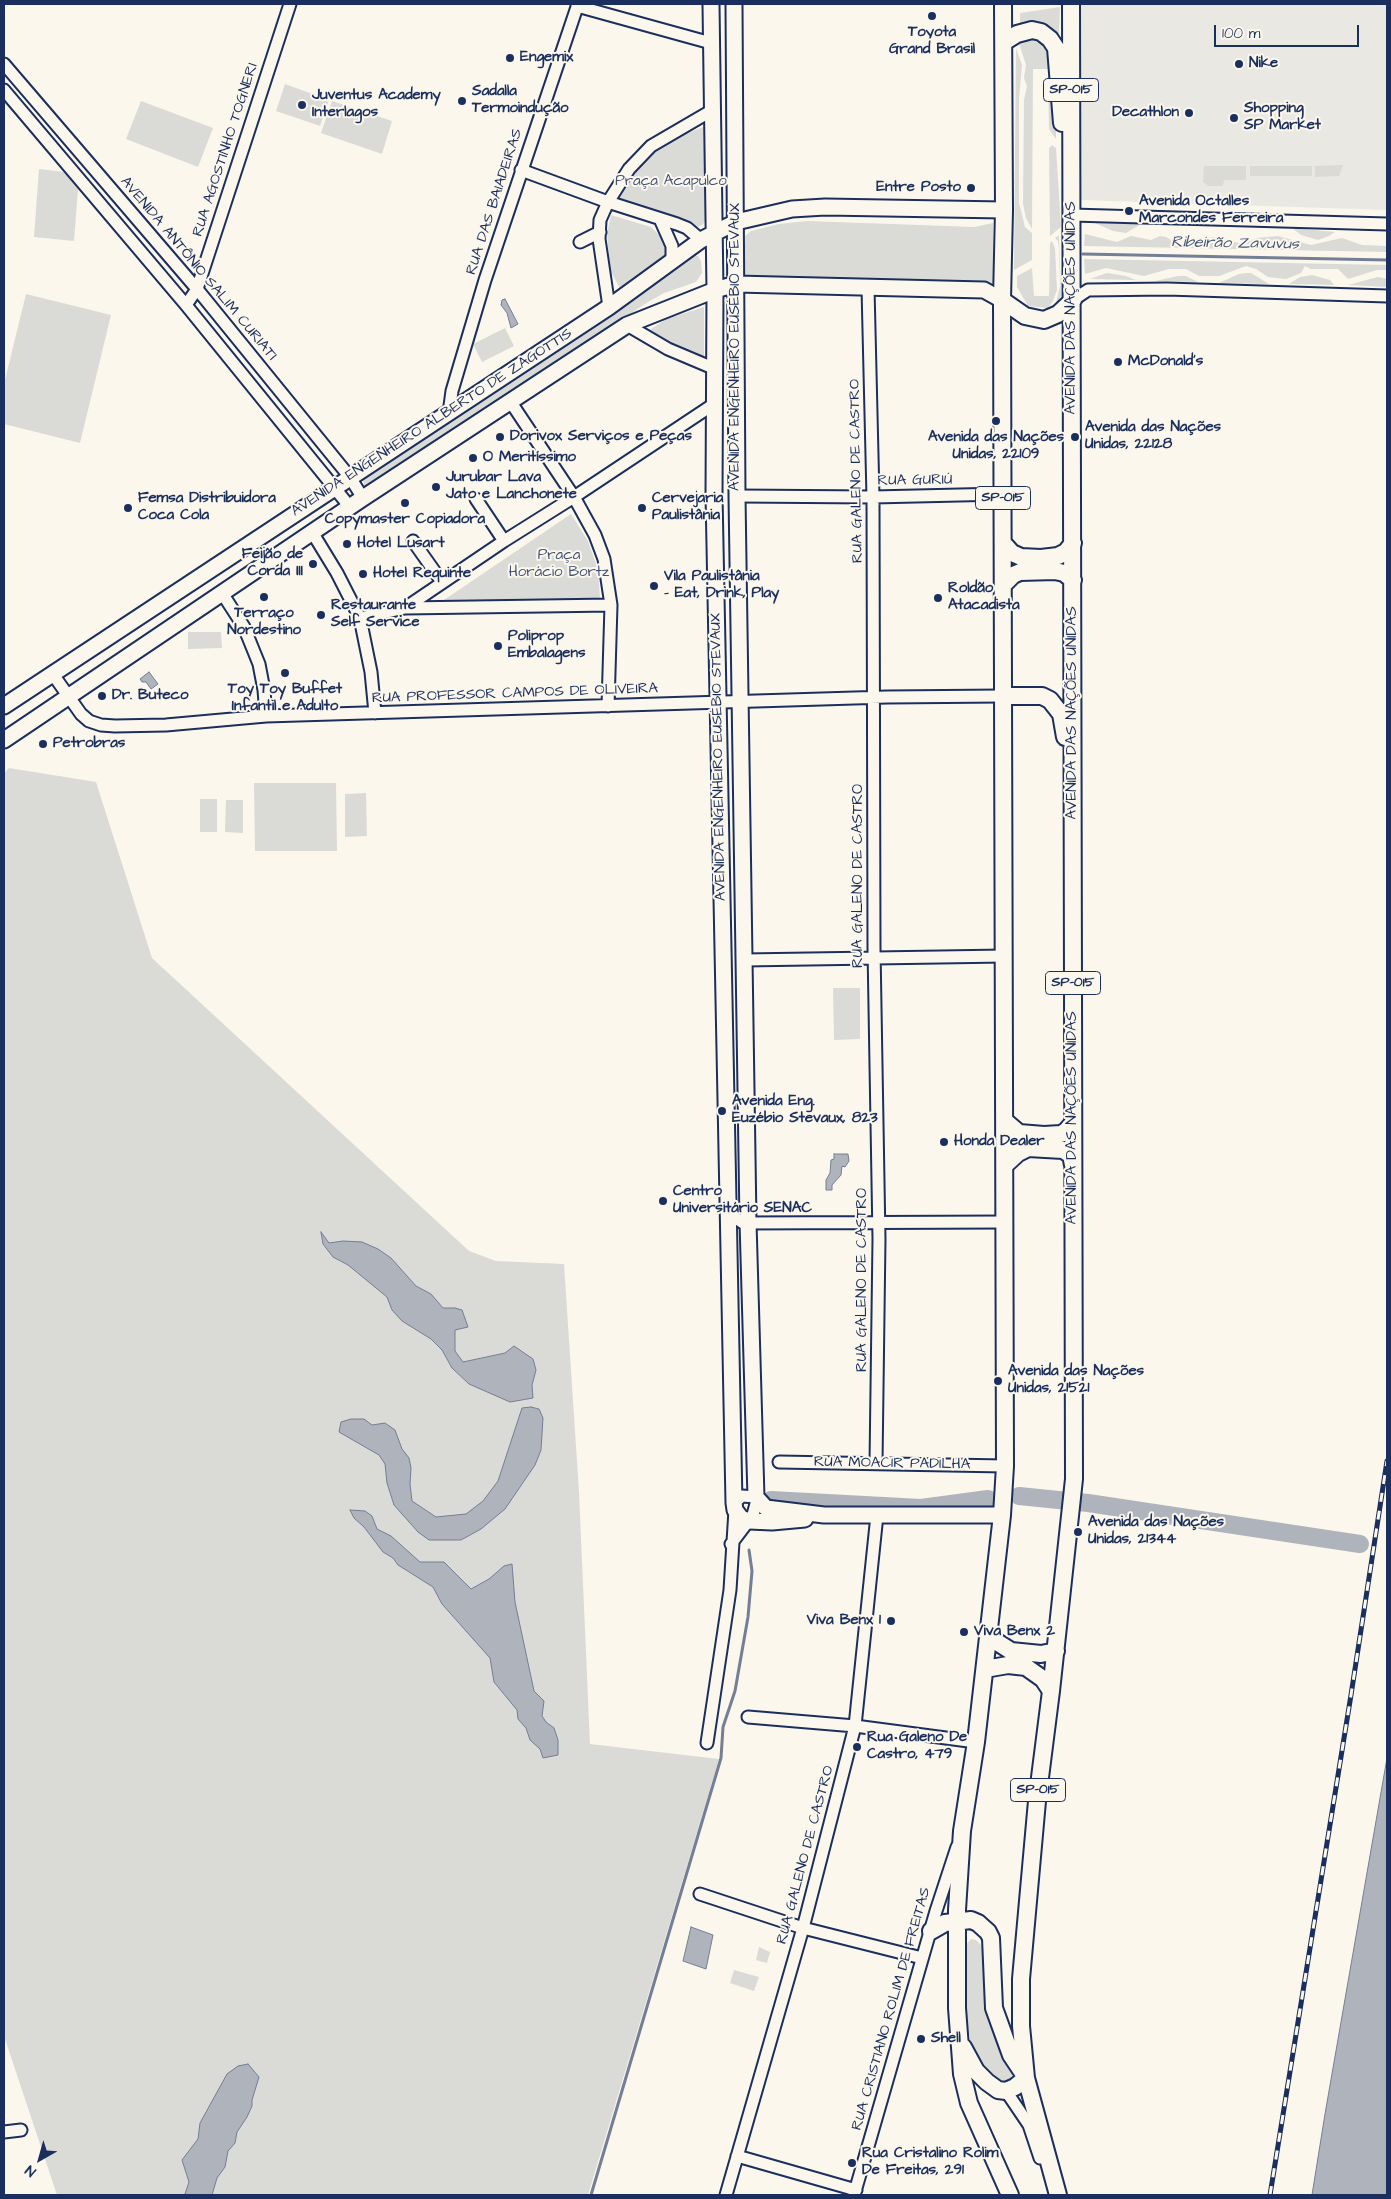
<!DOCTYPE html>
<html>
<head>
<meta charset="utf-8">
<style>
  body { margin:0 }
  #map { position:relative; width:1391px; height:2199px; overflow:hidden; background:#fbf7ec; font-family:"Architects Daughter",sans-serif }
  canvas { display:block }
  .frame { position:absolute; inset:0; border:5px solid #1b2f5e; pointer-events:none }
  .north { position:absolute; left:15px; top:2134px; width:50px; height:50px; -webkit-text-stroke:4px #fbf7ec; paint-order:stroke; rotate:218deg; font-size:14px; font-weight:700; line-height:20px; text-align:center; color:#1b2f5e }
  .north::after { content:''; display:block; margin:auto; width:18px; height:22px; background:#1b2f5e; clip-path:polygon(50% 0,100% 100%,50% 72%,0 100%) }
  .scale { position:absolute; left:1214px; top:25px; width:145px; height:22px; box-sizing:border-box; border:2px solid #1b2f5e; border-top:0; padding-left:6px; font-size:15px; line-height:18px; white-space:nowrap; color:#1b2f5e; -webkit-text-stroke:4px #fbf7ec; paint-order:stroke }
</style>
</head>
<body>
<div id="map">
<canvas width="1391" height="2199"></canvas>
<div class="frame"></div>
<div class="north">N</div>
<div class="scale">100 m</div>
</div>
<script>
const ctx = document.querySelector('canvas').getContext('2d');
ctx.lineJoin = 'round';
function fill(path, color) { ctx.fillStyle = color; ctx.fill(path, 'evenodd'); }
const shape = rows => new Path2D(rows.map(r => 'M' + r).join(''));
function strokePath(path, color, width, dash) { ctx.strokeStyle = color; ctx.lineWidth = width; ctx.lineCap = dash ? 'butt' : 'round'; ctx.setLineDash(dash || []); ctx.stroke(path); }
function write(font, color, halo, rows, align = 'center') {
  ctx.font = font + ' "Architects Daughter",sans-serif'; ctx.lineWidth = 4; ctx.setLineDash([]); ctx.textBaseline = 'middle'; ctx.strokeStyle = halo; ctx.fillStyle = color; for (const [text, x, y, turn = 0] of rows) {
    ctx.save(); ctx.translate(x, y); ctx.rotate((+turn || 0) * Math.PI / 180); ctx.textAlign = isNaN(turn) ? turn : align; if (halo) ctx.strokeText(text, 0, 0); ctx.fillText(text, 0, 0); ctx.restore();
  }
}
const built = shape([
  [1081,4,1387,4,1387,210,1081,200]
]);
const green = shape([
  [1060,7,1059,36,1038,23,1020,23,1020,13],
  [1026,39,1034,40,1042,45,1051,55,1056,68,1056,139,1049,129,1048,69,1033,69,1032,229,1026,218,1023,204,1024,100,1027,86,1024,78,1026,65,1019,43],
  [1016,48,1022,65,1019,99,1019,203,1025,227,1032,233,1032,260,1014,270],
  [285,84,329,100,320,126,276,111],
  [141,101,213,128,198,167,126,139],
  [332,101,392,121,382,154,321,133],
  [706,126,706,221,702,225,697,227,616,199,631,172,657,148,682,135],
  [1052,145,1056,148,1061,227,1050,236,1049,148],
  [1343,165,1339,176,1315,177,1315,166],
  [1204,166,1246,166,1246,180,1224,180,1223,186,1209,186,1203,182],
  [1250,166,1312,166,1312,176,1250,176],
  [39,169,64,172,78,189,74,241,34,237],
  [611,215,651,227,667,243,667,252,664,262,622,292,610,270,607,234],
  [807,221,975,227,993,223,993,290,750,282,744,276,745,236,751,231,779,224],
  [1095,223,1141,224,1126,233,1113,231],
  [1292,228,1335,232,1329,236,1318,240,1301,235],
  [1085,234,1117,242,1131,236,1151,240,1160,236,1166,237,1176,243,1185,245,1205,238,1216,237,1242,244,1257,238,1278,236,1311,245,1342,238,1362,245,1387,246,1387,252,1084,246],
  [1059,235,1061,295,1058,304,1056,303,1060,286,1059,249,1058,241,1055,238],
  [1052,241,1055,248,1057,290,1053,301,1048,308,1028,306,1017,287,1017,276,1032,268,1034,296,1049,296,1050,243],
  [694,256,698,256,701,261,702,273,696,282,664,293,648,302,487,410,367,488,364,486,363,478],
  [1084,259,1387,265,1387,270,1377,270,1348,279,1338,269,1311,269,1305,266,1301,273,1286,279,1268,277,1256,269,1246,266,1219,276,1199,276,1186,269,1169,269,1144,276,1106,268,1085,274],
  [1107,273,1126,276,1136,280,1090,279],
  [1247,273,1251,273,1269,284,1219,283,1239,274],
  [1312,275,1330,280,1334,285,1289,284,1300,277],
  [1178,276,1186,276,1198,282,1155,281],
  [1378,277,1387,279,1387,287,1348,285],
  [26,294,111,315,80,443,4,424,4,384],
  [704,307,704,363,646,332,667,319],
  [505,328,514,346,482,362,473,344],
  [571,514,588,541,598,570,600,598,438,604],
  [188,632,221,632,222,648,188,649],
  [9,768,96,782,152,958,469,1251,496,1261,564,1264,579,1492,590,1744,719,1759,588,2195,57,2195,4,2036,4,773],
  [254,783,336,783,337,851,255,851],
  [366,793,367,836,345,837,345,794],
  [200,799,217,799,217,832,200,832],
  [226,800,243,800,243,833,225,832],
  [833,988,860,988,860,1039,834,1040],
  [971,1939,976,1940,981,1945,984,1955,985,2001,1012,2074,1011,2080,1003,2084,988,2076,971,2046,967,2021,965,1946],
  [759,1947,770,1952,767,1963,756,1960],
  [734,1970,759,1977,754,1991,730,1983]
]);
const water = shape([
  [505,299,518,324,511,328,507,313,501,305,502,300,505,299],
  [149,672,158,684,151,689,146,682,142,682,140,679,149,672],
  [834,1154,848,1154,849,1161,845,1167,842,1166,841,1175,832,1185,832,1190,826,1190,826,1180,830,1173,831,1160,834,1159,834,1154],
  [321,1232,329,1243,343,1241,362,1242,378,1249,391,1258,416,1286,431,1294,443,1308,455,1308,462,1310,468,1327,455,1330,455,1351,463,1362,505,1353,514,1346,533,1359,536,1370,532,1385,533,1398,510,1402,469,1384,452,1368,442,1350,431,1339,402,1321,392,1310,387,1297,348,1265,333,1257,323,1244,321,1232],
  [531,1407,539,1409,543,1418,541,1450,535,1465,505,1509,481,1529,461,1540,429,1540,418,1532,394,1505,387,1483,385,1464,379,1455,339,1432,341,1422,351,1419,364,1419,372,1425,385,1423,395,1430,402,1449,409,1458,411,1468,410,1484,412,1501,436,1517,466,1514,483,1501,498,1481,522,1408,531,1407],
  [350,1510,365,1511,372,1516,377,1529,391,1536,420,1562,444,1562,471,1589,489,1579,504,1566,512,1564,515,1602,534,1691,544,1701,542,1716,546,1722,554,1728,558,1740,558,1755,543,1758,540,1749,530,1740,526,1728,518,1719,517,1710,494,1682,490,1658,442,1604,433,1587,398,1565,393,1558,383,1552,364,1527,354,1518,350,1510],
  [1387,1758,1387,2195,1312,2195,1325,2114,1387,1758],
  [691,1927,713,1935,706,1969,683,1961,691,1927],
  [248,2064,259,2077,252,2100,252,2106,247,2117,237,2132,235,2143,228,2151,225,2167,217,2178,212,2195,182,2195,185,2194,189,2182,182,2160,198,2139,200,2123,227,2074,238,2066,248,2064]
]);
const stream = shape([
  [1083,254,1387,260],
  [591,2195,721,1758,723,1727,735,1691,748,1617,752,1571,749,1550]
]);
const river = shape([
  [1019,1496,1088,1503,1360,1544],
  [771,1500,921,1508,988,1499]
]);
const minor = shape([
  [577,6,711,43],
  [4,64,197,289,349,476,363,498],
  [4,90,186,305,350,507],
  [521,170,608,202,677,224,687,228,701,240],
  [1072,215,1387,224],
  [660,219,672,246,672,260],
  [580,242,600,232],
  [868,288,873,497,874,949,879,1239,876,1463],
  [1073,300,1088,290,1167,289,1387,296],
  [186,305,197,289,290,4],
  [609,307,599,239,600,220,608,202,629,169,651,146,711,111],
  [627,325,668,349,713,368],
  [510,401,574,497,595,535,604,559,611,605,608,706],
  [449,413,452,391,485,280,578,4],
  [737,496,873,497,1003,494],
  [476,499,504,541],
  [312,532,337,573,360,618,371,672,375,713],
  [413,541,442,582],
  [222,593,244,627,259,664,264,690,266,716],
  [405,608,611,605],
  [360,618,405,608,504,541,574,497,714,404],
  [52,673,81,714,89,721,101,725,115,726,166,725,266,716,887,697,1002,696],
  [744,960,1005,956],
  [728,1206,734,1217,743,1223,1006,1222],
  [779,1462,1005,1466],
  [734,1503,742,1496,756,1497],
  [731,1544,753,1515,757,1500],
  [748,1717,855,1726,976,1742],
  [707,1743,730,1590,735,1510],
  [700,1894,803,1928,922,1958],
  [1006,2091,1029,2125,1040,2158],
  [4,2132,21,2130],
  [737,2156,856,2190],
  [726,2195,803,1928,855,1726,877,1515],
  [854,2195,936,1911,957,1847]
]);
const major = shape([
  [711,4,715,290,714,495,734,1503,735,1510,741,1518,749,1521,772,1522,805,1519],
  [734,4,737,496,748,1222,756,1497,766,1508,824,1515,1002,1515],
  [4,706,609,307,701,240,736,222,792,209,825,207,1004,210],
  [4,740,363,498,627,325,715,290,736,284,984,290,1002,300]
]);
const highway = shape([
  [1003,4,1004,210,1002,300,1005,1466,1002,1515,976,1742,962,1831,957,1910,957,2008,962,2074,969,2103,1010,2195],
  [1004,42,1017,34,1032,30,1041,32,1050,39,1056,48,1062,123],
  [1002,300,1025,316,1044,320,1058,314,1073,300],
  [1003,543,1012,553,1021,557,1041,558,1058,556,1066,552,1073,543],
  [1003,585,1013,575,1020,572,1055,571,1064,573,1073,580],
  [1002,696,1042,696,1050,700,1061,714,1065,737],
  [1005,1121,1019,1133,1044,1135,1061,1134,1066,1131,1073,1123],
  [1005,1165,1018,1153,1028,1148,1063,1150,1071,1155,1073,1165],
  [989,1637,1011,1651,1041,1654,1056,1651],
  [985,1669,1008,1665,1026,1667,1043,1679,1051,1691],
  [931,1931,945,1923,971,1920,978,1923,988,1932,991,1938,994,2008,1011,2055,1025,2076],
  [963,2047,976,2071,987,2082,998,2090,1006,2091,1015,2087,1026,2078],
  [1058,2195,1026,2078,1021,2026,1021,1979,1037,1801,1051,1691,1074,1479,1071,4]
]);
const rail = shape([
  [1270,2195,1351,1695,1387,1461]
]);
const markers = [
  [932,16,5,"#1b2f5e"],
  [510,58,5,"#1b2f5e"],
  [1239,64,5,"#1b2f5e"],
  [462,101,5,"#1b2f5e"],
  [302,105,5,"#1b2f5e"],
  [1189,113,5,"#1b2f5e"],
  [1234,118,5,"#1b2f5e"],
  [971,188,5,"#1b2f5e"],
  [1129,211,5,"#1b2f5e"],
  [1118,362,5,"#1b2f5e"],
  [996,421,5,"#1b2f5e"],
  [500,437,5,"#1b2f5e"],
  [1075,437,5,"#1b2f5e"],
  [473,458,5,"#1b2f5e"],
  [436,487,5,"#1b2f5e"],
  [405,503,5,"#1b2f5e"],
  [128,508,5,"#1b2f5e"],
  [642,508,5,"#1b2f5e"],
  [347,544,5,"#1b2f5e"],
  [313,564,5,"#1b2f5e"],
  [363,574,5,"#1b2f5e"],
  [654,586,5,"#1b2f5e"],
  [264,597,5,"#1b2f5e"],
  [938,598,5,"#1b2f5e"],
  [321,615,5,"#1b2f5e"],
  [498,646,5,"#1b2f5e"],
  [285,673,5,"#1b2f5e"],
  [102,696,5,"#1b2f5e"],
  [43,744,5,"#1b2f5e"],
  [722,1111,5,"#1b2f5e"],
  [944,1142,5,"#1b2f5e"],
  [663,1201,5,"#1b2f5e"],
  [998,1381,5,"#1b2f5e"],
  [1078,1532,5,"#1b2f5e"],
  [891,1621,5,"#1b2f5e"],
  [964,1632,5,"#1b2f5e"],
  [857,1747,5,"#1b2f5e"],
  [921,2039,5,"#1b2f5e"],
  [852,2163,5,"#1b2f5e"]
];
const shields = [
  [1071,90,55],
  [1003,498,55],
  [1073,983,55],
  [1038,1790,55]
];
const shieldNames = [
  ["SP-015",1071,90],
  ["SP-015",1003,498],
  ["SP-015",1073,983],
  ["SP-015",1038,1790]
];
const poiNames = [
  ["Toyota",932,33,"center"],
  ["Grand Brasil",932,50,"center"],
  ["Engemix",520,58],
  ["Nike",1249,64],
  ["Sadalla",472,92],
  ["Termoindução",472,109],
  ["Juventus Academy",312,96],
  ["Interlagos",312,113],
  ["Shopping",1244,109],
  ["SP Market",1244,126],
  ["Decathlon",1179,113,"right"],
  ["Entre Posto",961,188,"right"],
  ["Avenida Octalles",1139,202],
  ["Marcondes Ferreira",1139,219],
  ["McDonald's",1128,362],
  ["Avenida das Nações",1085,428],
  ["Unidas, 22128",1085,445],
  ["Dorivox Serviços e Peças",510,437],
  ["Avenida das Nações",996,438,"center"],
  ["Unidas, 22109",996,455,"center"],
  ["O Meritíssimo",483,458],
  ["Jurubar Lava",446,478],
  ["Jato e Lanchonete",446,495],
  ["Femsa Distribuidora",138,499],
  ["Coca Cola",138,516],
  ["Cervejaria",652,499],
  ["Paulistânia",652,516],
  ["Copymaster Copiadora",405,520,"center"],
  ["Hotel Lusart",357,544],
  ["Feijão de",303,555,"right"],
  ["Corda III",303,572,"right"],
  ["Hotel Requinte",373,574],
  ["Vila Paulistânia",664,577],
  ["- Eat, Drink, Play",664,594],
  ["Roldão",948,589],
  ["Atacadista",948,606],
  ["Restaurante",331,606],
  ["Self Service",331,623],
  ["Terraço",264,614,"center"],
  ["Nordestino",264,631,"center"],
  ["Poliprop",508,637],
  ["Embalagens",508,654],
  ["Toy Toy Buffet",285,690,"center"],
  ["Infantil e Adulto",285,707,"center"],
  ["Dr. Buteco",112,696],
  ["Petrobras",53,744],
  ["Avenida Eng.",732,1102],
  ["Euzébio Stevaux, 823",732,1119],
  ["Honda Dealer",954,1142],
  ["Centro",673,1192],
  ["Universitário SENAC",673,1209],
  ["Avenida das Nações",1008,1372],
  ["Unidas, 21521",1008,1389],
  ["Avenida das Nações",1088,1523],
  ["Unidas, 21344",1088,1540],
  ["Viva Benx 1",881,1621,"right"],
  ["Viva Benx 2",974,1632],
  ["Rua Galeno De",867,1738],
  ["Castro, 479",867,1755],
  ["Shell",931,2039],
  ["Rua Cristalino Rolim",862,2154],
  ["De Freitas, 291",862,2171]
];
const streetNames = [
  ["RUA AGOSTINHO TOGNERI",226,150,-72],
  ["RUA DAS BAIADEIRAS",495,202,-72],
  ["AVENIDA ANTÔNIO SALIM CURIATI",198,269,50],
  ["AVENIDA DAS NAÇÕES UNIDAS",1072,308,-90],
  ["AVENIDA ENGENHEIRO EUSÉBIO STEVAUX",736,347,-90],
  ["AVENIDA ENGENHEIRO ALBERTO DE ZAGOTTIS",432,423,-33],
  ["RUA GALENO DE CASTRO",857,471,-91],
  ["RUA GURIÚ",915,481,-1],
  ["RUA PROFESSOR CAMPOS DE OLIVEIRA",515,694,-2],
  ["AVENIDA DAS NAÇÕES UNIDAS",1073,713,-90],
  ["AVENIDA ENGENHEIRO EUSÉBIO STEVAUX",719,757,-91],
  ["RUA GALENO DE CASTRO",859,876,-90],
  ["AVENIDA DAS NAÇÕES UNIDAS",1073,1118,-90],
  ["RUA GALENO DE CASTRO",863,1280,-90],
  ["RUA MOACIR PADILHA",892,1464,1],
  ["RUA GALENO DE CASTRO",806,1855,-75],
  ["RUA CRISTIANO ROLIM DE FREITAS",892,2009,-74]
];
const parkNames = [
  ["Praça Acapulco",671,182],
  ["Praça",559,556],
  ["Horácio Bortz",559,573]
];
const waterNames = [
  ["Ribeirão Zavuvus",1235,244,1]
];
fill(built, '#eae8e2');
fill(green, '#dadad7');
fill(water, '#afb3bb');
strokePath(water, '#747e96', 1);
strokePath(stream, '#747e96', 3);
strokePath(river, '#afb3bb', 18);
strokePath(minor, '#1b2f5e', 15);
strokePath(major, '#1b2f5e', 19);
strokePath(highway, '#1b2f5e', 20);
strokePath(minor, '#fbf7ec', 11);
strokePath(major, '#fbf7ec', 15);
strokePath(highway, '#fbf7ec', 16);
strokePath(rail, '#1b2f5e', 5);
strokePath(rail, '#fbf7ec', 3, [9]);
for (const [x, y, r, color] of markers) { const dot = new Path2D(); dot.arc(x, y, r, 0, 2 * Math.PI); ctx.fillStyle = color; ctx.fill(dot); strokePath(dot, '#fbf7ec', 2); }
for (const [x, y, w] of shields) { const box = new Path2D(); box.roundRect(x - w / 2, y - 11.5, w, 23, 4); ctx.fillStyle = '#fbf7ec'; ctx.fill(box); strokePath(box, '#1b2f5e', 1); }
write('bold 14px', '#1b2f5e', null, shieldNames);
write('bold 15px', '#1b2f5e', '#fbf7ec', poiNames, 'left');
write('15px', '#1b2f5e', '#fbf7ec', streetNames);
write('15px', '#415176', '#fbf7ec', parkNames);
write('italic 16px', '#47577a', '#fbf7ec', waterNames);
</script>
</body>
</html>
